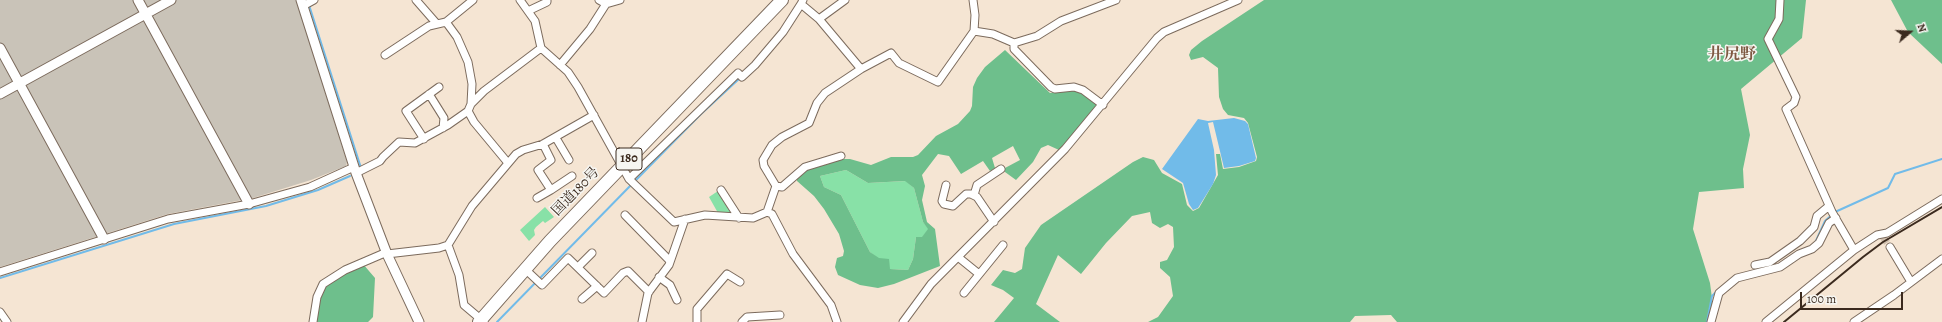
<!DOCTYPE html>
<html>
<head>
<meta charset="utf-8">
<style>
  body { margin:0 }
  #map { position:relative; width:1942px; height:322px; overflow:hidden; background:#f5e5d3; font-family:Alegreya,serif }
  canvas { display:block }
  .north { position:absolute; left:1890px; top:12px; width:40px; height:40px; -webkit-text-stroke:3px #f6f6f2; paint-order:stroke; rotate:71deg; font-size:11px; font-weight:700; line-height:16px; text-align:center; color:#3b2a1e }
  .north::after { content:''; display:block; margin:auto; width:14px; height:18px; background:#3b2a1e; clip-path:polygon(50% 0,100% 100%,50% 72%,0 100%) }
  .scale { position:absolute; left:1800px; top:292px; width:103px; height:18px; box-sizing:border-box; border:2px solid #3b2a1e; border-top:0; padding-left:5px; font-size:12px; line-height:14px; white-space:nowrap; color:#3b2a1e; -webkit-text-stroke:3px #f6f6f2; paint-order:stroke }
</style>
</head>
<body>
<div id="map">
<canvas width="1942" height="322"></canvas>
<div class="north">N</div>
<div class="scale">100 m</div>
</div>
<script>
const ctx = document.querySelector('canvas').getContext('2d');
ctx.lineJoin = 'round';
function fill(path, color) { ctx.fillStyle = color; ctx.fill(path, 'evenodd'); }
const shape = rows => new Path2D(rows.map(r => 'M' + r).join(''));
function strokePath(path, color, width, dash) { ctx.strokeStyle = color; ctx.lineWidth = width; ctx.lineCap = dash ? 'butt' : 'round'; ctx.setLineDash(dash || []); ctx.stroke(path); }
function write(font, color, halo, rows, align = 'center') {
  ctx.font = font + ' Alegreya,"Noto Serif JP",serif'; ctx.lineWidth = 3; ctx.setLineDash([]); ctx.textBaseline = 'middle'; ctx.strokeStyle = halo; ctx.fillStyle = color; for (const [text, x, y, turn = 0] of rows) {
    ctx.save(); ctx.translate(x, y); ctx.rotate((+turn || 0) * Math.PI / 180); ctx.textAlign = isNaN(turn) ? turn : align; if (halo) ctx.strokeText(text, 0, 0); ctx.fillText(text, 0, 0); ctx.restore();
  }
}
const industrial = shape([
  [0,0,313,0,299,9,347,162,346,166,311,180,253,198,168,214,0,267]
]);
const green = shape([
  [846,170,868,183,906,181,914,188,923,222,929,229,922,238,916,237,913,259,908,270,890,269,870,252,841,195,824,187,820,176],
  [718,191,734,216,718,213,709,197],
  [545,207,554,217,545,223,543,221,536,227,534,230,535,235,529,241,520,230]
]);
const forest = shape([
  [1264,0,1806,0,1802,38,1741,89,1750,135,1743,169,1744,188,1699,192,1693,229,1710,283,1713,306,1709,322,1397,322,1391,315,1355,316,1350,322,1148,322,1158,317,1173,296,1170,277,1160,268,1160,262,1167,260,1174,247,1173,227,1168,224,1160,228,1152,223,1150,212,1132,216,1106,243,1081,274,1058,255,1036,304,1060,322,994,322,1014,298,1003,290,991,285,1003,270,1015,273,1022,269,1025,248,1041,225,1133,162,1143,157,1154,160,1162,173,1182,184,1187,205,1193,211,1199,208,1218,175,1216,154,1220,154,1223,169,1239,167,1256,161,1257,157,1248,123,1244,118,1228,115,1223,109,1219,97,1218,68,1203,57,1191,60,1189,55,1191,50,1202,41],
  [1891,0,1942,0,1942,64,1908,32],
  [1005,50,1050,93,1072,89,1092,99,1097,104,1094,111,1059,150,1048,145,1041,148,1033,162,1016,180,1005,172,1005,168,1020,160,1013,146,992,158,995,168,990,171,983,161,961,174,949,156,938,154,922,175,925,186,922,200,927,222,935,229,940,266,894,284,878,288,860,285,838,275,835,267,837,258,843,256,844,251,839,234,824,209,814,196,797,181,797,176,808,169,839,159,850,159,871,165,891,157,913,157,918,155,936,136,958,124,970,111,972,106,973,87,977,78,985,67],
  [846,170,868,183,905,181,914,188,923,222,928,229,922,237,916,237,913,259,908,270,890,269,889,259,879,258,870,252,841,195,824,187,820,176],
  [363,264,375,278,373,317,368,322,316,322,320,296,324,286,345,272]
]);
const water = shape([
  [1234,118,1245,121,1248,124,1256,158,1255,161,1239,166,1224,168,1213,122,1208,123,1214,150,1216,175,1213,184,1198,208,1193,210,1189,204,1183,183,1162,169,1198,119,1208,121]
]);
const stream = shape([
  [309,5,361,168],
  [635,181,701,114,740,78],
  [1815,243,1825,221,1835,212,1888,188,1895,174,1942,159],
  [0,278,174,224,266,206,318,190,350,176],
  [497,322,632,184],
  [1707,322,1712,296,1716,292]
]);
const minorTunnel = shape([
  [1883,237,1890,247]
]);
const minor = shape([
  [416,0,437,24],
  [520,0,535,21,541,48,568,72,578,87,629,179,674,222,705,215,753,218,767,212,772,214,793,254,831,305,837,322],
  [599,0,606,4,620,0],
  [803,0,801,4,819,19,861,69],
  [1780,0,1779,19,1768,39,1796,97,1794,103,1786,109,1832,212,1854,250],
  [303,6,314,0],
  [528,11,547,2,547,0],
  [819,19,845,0],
  [446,22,457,37,468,62,472,84,471,104],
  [974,31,993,34,1014,43,1037,36,1061,21,1116,0],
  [1014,43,1014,49,1051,87,1055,89,1074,87,1083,90,1103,105],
  [385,55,429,26,446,22,473,0],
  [560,65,590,29,606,4],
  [429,94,444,118,443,128],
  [468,111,474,122,508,163],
  [556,138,569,160],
  [424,139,406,111,439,87],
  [543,144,551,160,538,170,551,190,572,176],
  [356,173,380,161,383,157,399,142,415,143,448,125,468,111,471,104,484,91,541,48],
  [629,179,738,73,742,77,755,65,783,32,801,4],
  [946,185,942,201,944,204,953,206,966,194,971,194,977,197,994,222],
  [776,186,782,187,805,167,841,156],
  [721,190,739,218],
  [974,195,977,185,1001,169],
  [537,198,551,190],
  [767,212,776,186,764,166,763,160,772,145,782,137,809,123,817,103,825,93,861,69,891,53,899,63,938,82,974,31,975,15,973,0],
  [625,215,670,261],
  [448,245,459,275,464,305,484,322],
  [1890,247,1911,282],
  [387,254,439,248,448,245,472,206,516,154,523,150,543,144,594,115],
  [958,257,979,274],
  [1755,265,1770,262,1800,241,1814,227,1817,216,1829,206],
  [578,267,592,253],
  [525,269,542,285,568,258,604,293,623,273,628,271,649,292],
  [0,272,168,219,249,204,310,187,354,167],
  [659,277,670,285,677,300],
  [964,293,1003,245],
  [582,299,597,286],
  [0,312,7,322],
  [313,322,317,297,323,284,345,270,387,252],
  [642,322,648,293,669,265,685,219],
  [697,322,697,309,727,274,740,282],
  [742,322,747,317,780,315],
  [903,322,931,284,1065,149,1157,38,1164,32,1238,0],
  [1711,322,1719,293,1737,278,1780,267,1799,254,1812,249,1819,243,1829,223,1836,218],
  [1766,322,1854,250,1877,235,1887,233,1942,199],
  [1854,322,1894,295,1942,259]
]);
const tertiary = shape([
  [138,0,249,204],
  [301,0,356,173,387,254,419,322],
  [0,48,104,239],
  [0,94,171,0]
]);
const trunk = shape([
  [479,322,550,241,782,0]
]);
const rail = shape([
  [1784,322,1863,257,1883,242,1942,207]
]);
const shields = [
  [629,159,26]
];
const shieldNames = [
  ["180",629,159]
];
const streetNames = [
  ["国道180号",576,192,-46]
];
const quarterNames = [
  ["井尻野",1732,55]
];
fill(industrial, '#c9c3b8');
fill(green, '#88e1a7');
fill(forest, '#6ebf8c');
fill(water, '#71bbe9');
strokePath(stream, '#71bbe9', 2);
strokePath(minorTunnel, '#d0c0af', 7, [7, 3.5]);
strokePath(minor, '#7c6b5d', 9);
strokePath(tertiary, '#7c6b5d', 11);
strokePath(trunk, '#7c6b5d', 14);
strokePath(minor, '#fff', 7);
strokePath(tertiary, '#fff', 9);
strokePath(trunk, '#fff', 12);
strokePath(rail, '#3b2a1e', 2);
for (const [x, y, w] of shields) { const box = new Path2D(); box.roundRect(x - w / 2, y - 11, w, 22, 3); ctx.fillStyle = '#f6f6f2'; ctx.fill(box); strokePath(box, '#3b2a1e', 1); }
write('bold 13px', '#3b2a1e', null, shieldNames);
write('14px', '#3b2a1e', '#f6f6f2', streetNames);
write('bold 16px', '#7e5942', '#f6f6f2', quarterNames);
</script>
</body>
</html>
